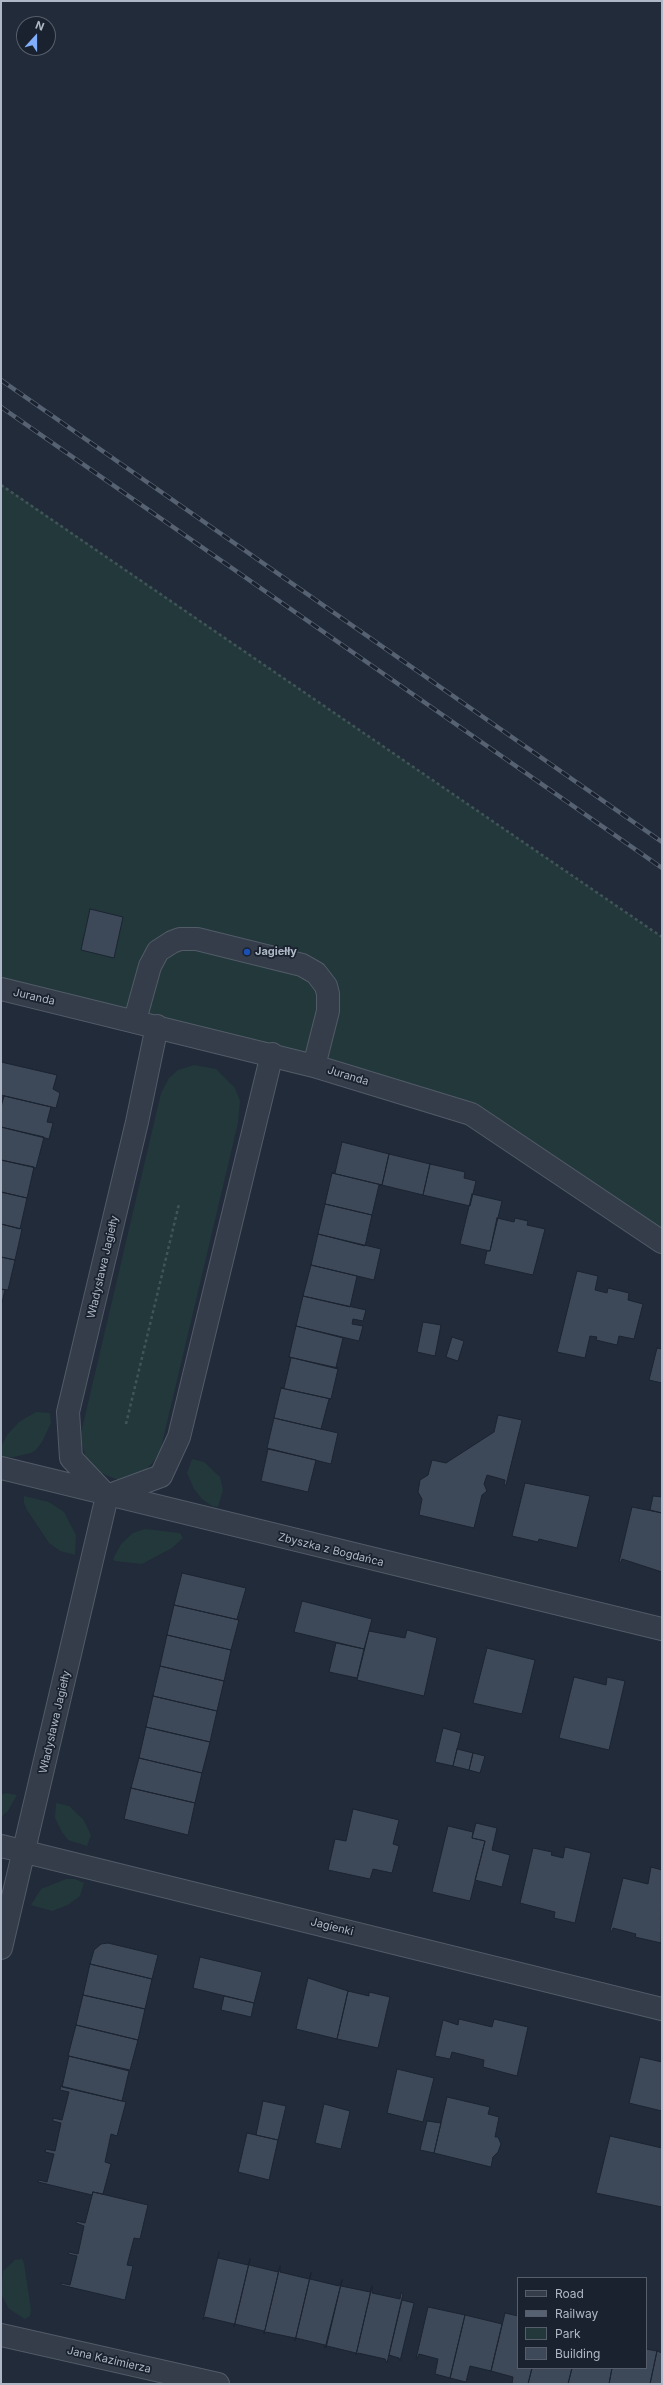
<!DOCTYPE html>
<meta charset="utf-8">
<style>
body{margin:0}
#map{position:relative;width:663px;height:2385px;overflow:hidden;background:#212b3a;font-family:Inter,sans-serif}
canvas{display:block}
.frame{position:absolute;inset:0;border:2px solid #afb8c6;pointer-events:none}
.legend{position:absolute;left:517px;top:2277px;width:130px;height:92px;box-sizing:border-box;background:#1a222f;border:1px solid #565e6b;margin:0;padding:5px 7px;list-style:none;font-size:12px;color:#afb8c6}
.legend li{display:flex;align-items:center;gap:8px;height:20px}
.legend b{width:20px;border:1px solid #565e6b}
.north{position:absolute;left:16px;top:16px;width:40px;height:40px;box-sizing:border-box;background:#1a222f;border:1px solid #565e6b;border-radius:50%;rotate:21deg;font-size:11px;font-weight:700;line-height:16px;text-align:center;color:#afb8c6}
.north::after{content:'';display:block;margin:auto;width:14px;height:18px;background:#81aefa;clip-path:polygon(50% 0,100% 100%,50% 72%,0 100%)}
</style>
<div id="map">
<canvas width="663" height="2385"></canvas>
<div class="frame"></div>
<ul class="legend">
<li><b style="height:5px;background:#353d4a"></b>Road</li>
<li><b style="height:5px;background:#566171"></b>Railway</li>
<li><b style="height:11px;background:#23383b"></b>Park</li>
<li><b style="height:11px;background:#3d4959"></b>Building</li>
</ul>
<div class="north">N</div>
</div>
<script>
const ctx = document.querySelector('canvas').getContext('2d');
ctx.lineJoin = 'round';
function paint(path, color) { ctx.fillStyle = color; ctx.fill(path, 'evenodd'); }
const shape = rows => new Path2D(rows.map(r => 'M' + r).join(''));
function strokePath(path, color, width, dash) { ctx.strokeStyle = color; ctx.lineWidth = width; ctx.lineCap = dash ? 'butt' : 'round'; ctx.setLineDash(dash || []); ctx.stroke(path); }
function drawText(font, color, halo, rows, align = 'center') {
  ctx.font = font + ' Inter,sans-serif'; ctx.lineWidth = 3.5; ctx.setLineDash([]); ctx.textBaseline = 'middle'; ctx.strokeStyle = halo; ctx.fillStyle = color; for (const [text, x, y, turn = 0] of rows) {
    ctx.save(); ctx.translate(x, y); ctx.rotate((+turn || 0) * Math.PI / 180); ctx.textAlign = isNaN(turn) ? turn : align; if (halo) ctx.strokeText(text, 0, 0); ctx.fillText(text, 0, 0); ctx.restore();
  }
}
const green = shape([
 [1,484,662,937,662,1242,471,1114,1,989],
 [194,1065,216,1069,235,1088,240,1101,238,1123,160,1452,154,1461,142,1474,126,1480,118,1480,94,1470,87,1462,80,1437,161,1093,169,1078,178,1070],
 [36,1412,50,1413,51,1423,42,1442,36,1450,31,1453,14,1457,2,1457,1,1447,7,1435,19,1422],
 [192,1459,204,1462,220,1477,223,1490,218,1507,212,1506,202,1499,194,1489,187,1473],
 [24,1496,49,1502,64,1512,76,1535,75,1555,60,1551,49,1543,27,1510,24,1503],
 [145,1529,180,1533,183,1538,172,1548,142,1564,115,1561,113,1559,121,1544,133,1533],
 [6,1793,17,1795,8,1811,1,1817,1,1795],
 [56,1803,69,1806,83,1819,91,1835,87,1846,68,1840,62,1832,55,1818],
 [66,1879,75,1879,84,1883,80,1896,68,1905,52,1911,31,1905,41,1889],
 [22,2259,24,2263,31,2310,30,2316,25,2319,9,2309,1,2294,3,2271,15,2260]
]);
const building = shape([
 [90,909,123,917,114,958,81,950,90,909],
 [1,1062,57,1075,53,1089,60,1093,56,1108,1,1095,1,1062],
 [4,1096,51,1107,47,1122,53,1123,49,1139,1,1127,1,1107,4,1096],
 [1,1127,44,1137,36,1168,1,1160,1,1127],
 [342,1142,389,1154,382,1185,332,1173,335,1173,342,1142],
 [389,1154,430,1164,423,1195,382,1185,389,1154],
 [1,1160,34,1167,27,1198,1,1192,1,1160],
 [430,1164,465,1172,464,1178,476,1181,470,1206,423,1195,430,1164],
 [332,1173,382,1185,379,1185,372,1215,325,1204,332,1173],
 [1,1192,27,1198,20,1229,1,1224,1,1192],
 [472,1194,502,1201,490,1251,460,1244,472,1194],
 [325,1204,372,1215,365,1246,318,1234,325,1204],
 [497,1218,514,1222,515,1218,528,1221,527,1225,545,1229,533,1275,484,1264,487,1251,490,1251,497,1218],
 [1,1224,22,1229,15,1260,1,1257,1,1224],
 [318,1234,381,1249,374,1280,311,1265,318,1234],
 [1,1257,15,1260,8,1290,1,1289,1,1257],
 [311,1265,357,1276,350,1307,303,1296,311,1265],
 [577,1271,598,1276,595,1290,607,1293,608,1288,629,1293,628,1300,643,1304,634,1339,619,1336,617,1345,596,1340,597,1337,590,1336,585,1358,557,1352,577,1271],
 [1,1289,5,1290,1,1307,1,1289],
 [303,1296,366,1310,363,1321,353,1319,352,1324,363,1326,359,1341,296,1326,303,1296],
 [423,1322,441,1325,435,1356,417,1352,423,1322],
 [296,1326,343,1338,336,1367,338,1368,289,1357,296,1326],
 [452,1337,464,1341,458,1361,446,1357,452,1337],
 [657,1348,662,1349,662,1383,649,1380,657,1348],
 [289,1357,338,1369,331,1399,281,1388,284,1388,291,1358,289,1357],
 [281,1388,331,1399,329,1399,321,1429,274,1418,281,1388],
 [498,1415,522,1420,506,1485,504,1485,505,1480,487,1475,484,1484,487,1491,482,1495,474,1528,419,1515,422,1499,418,1492,420,1480,428,1475,432,1460,446,1463,494,1432,498,1415],
 [274,1418,338,1433,331,1464,267,1448,274,1418],
 [268,1449,316,1460,308,1492,261,1481,268,1449],
 [525,1483,590,1496,577,1548,539,1539,538,1542,512,1536,525,1483],
 [653,1496,662,1497,662,1513,650,1510,653,1496],
 [632,1507,662,1513,662,1572,622,1559,621,1562,619,1562,632,1507],
 [182,1573,246,1588,237,1619,239,1620,174,1605,182,1573],
 [302,1601,372,1619,364,1649,294,1632,302,1601],
 [174,1605,239,1620,231,1650,167,1635,174,1605],
 [407,1630,437,1638,424,1696,357,1680,369,1631,405,1638,407,1630],
 [167,1635,231,1650,224,1681,160,1666,167,1635],
 [336,1643,364,1649,357,1678,329,1672,336,1643],
 [487,1648,535,1660,522,1714,473,1703,487,1648],
 [160,1666,224,1681,217,1711,153,1696,160,1666],
 [574,1677,606,1685,607,1677,625,1681,609,1750,559,1738,574,1677],
 [153,1696,217,1711,210,1742,146,1727,153,1696],
 [146,1727,210,1742,202,1773,139,1758,146,1727],
 [443,1728,461,1733,453,1766,435,1762,443,1728],
 [457,1749,473,1753,469,1770,453,1766,457,1749],
 [473,1753,485,1756,480,1773,469,1770,473,1753],
 [139,1758,202,1773,195,1803,131,1788,139,1758],
 [131,1788,195,1803,188,1835,124,1819,131,1788],
 [353,1809,399,1820,393,1844,399,1846,392,1873,373,1869,370,1879,328,1870,335,1839,346,1841,353,1809],
 [476,1823,497,1828,492,1850,510,1855,502,1887,475,1880,485,1841,472,1838,476,1823],
 [448,1826,473,1832,472,1838,485,1841,470,1901,432,1892,448,1826],
 [565,1847,591,1853,575,1923,554,1918,555,1912,520,1903,533,1848,552,1852,551,1855,563,1858,565,1847],
 [651,1867,662,1870,661,1943,635,1937,636,1934,613,1928,612,1931,610,1931,623,1878,648,1884,651,1867],
 [108,1943,158,1955,152,1979,90,1964,94,1950,101,1944,108,1943],
 [200,1957,262,1972,254,2003,193,1988,200,1957],
 [90,1964,152,1979,145,2009,83,1995,90,1964],
 [308,1978,348,1991,337,2039,296,2029,308,1978],
 [348,1991,369,1996,369,1992,390,1997,378,2048,337,2039,348,1991],
 [83,1995,145,2009,138,2040,76,2025,83,1995],
 [224,1996,254,2003,251,2017,221,2010,224,1996],
 [459,2019,492,2027,494,2019,528,2027,517,2076,483,2067,484,2060,452,2052,450,2059,435,2056,443,2020,458,2025,459,2019],
 [76,2025,138,2040,130,2070,68,2056,76,2025],
 [69,2056,129,2071,122,2101,62,2087,69,2056],
 [640,2057,662,2062,662,2111,629,2103,640,2057],
 [397,2069,434,2078,423,2122,387,2113,397,2069],
 [61,2086,126,2102,117,2136,111,2134,105,2162,111,2164,103,2194,93,2192,92,2195,38,2182,39,2180,47,2182,54,2154,45,2152,46,2149,55,2151,61,2123,53,2121,53,2118,62,2120,69,2092,60,2090,61,2086],
 [447,2097,490,2107,488,2114,499,2117,495,2137,498,2137,501,2144,498,2152,493,2157,491,2167,434,2153,447,2097],
 [263,2101,286,2106,278,2140,256,2135,263,2101],
 [324,2104,350,2111,341,2149,315,2143,324,2104],
 [427,2121,441,2123,434,2153,420,2150,427,2121],
 [247,2133,278,2140,269,2180,238,2172,247,2133],
 [610,2136,662,2148,662,2207,596,2193,610,2136],
 [93,2192,148,2205,140,2239,134,2238,127,2265,133,2266,125,2300,61,2285,61,2283,70,2285,77,2256,68,2254,69,2252,78,2254,84,2226,76,2223,76,2221,85,2223,93,2192],
 [219,2252,218,2258,248,2265,250,2259,234,2327,234,2324,205,2317,203,2320,219,2252],
 [250,2259,249,2265,278,2272,280,2266,264,2334,264,2331,235,2324,234,2327,250,2259],
 [280,2266,280,2272,309,2279,311,2273,295,2341,295,2338,266,2332,264,2334,280,2266],
 [311,2273,310,2279,339,2286,342,2280,325,2348,325,2345,296,2338,295,2341,311,2273],
 [342,2280,341,2286,370,2292,372,2286,356,2355,356,2353,327,2346,326,2348,342,2280],
 [372,2286,372,2293,400,2299,401,2293,403,2294,387,2363,385,2359,358,2353,356,2355,372,2286],
 [402,2300,414,2303,400,2361,399,2358,389,2355,402,2300],
 [428,2307,465,2315,450,2378,435,2374,438,2359,419,2354,417,2359,416,2359,428,2307],
 [505,2313,518,2316,518,2368,532,2368,528,2384,512,2384,513,2377,491,2371,505,2313],
 [465,2315,502,2324,491,2371,470,2366,466,2382,450,2378,465,2315],
 [646,2349,657,2351,650,2384,609,2384,612,2368,646,2368,646,2349],
 [657,2351,662,2353,662,2384,650,2384,657,2351],
 [532,2368,572,2368,568,2384,528,2384,532,2368],
 [572,2368,612,2368,609,2384,568,2384,572,2368]
]);
const path = shape([
 [1,485,662,937],
 [126,1424,179,1204]
]);
const minor = shape([
 [1,989,314,1066,471,1114,662,1242],
 [135,1020,150,966,158,951,172,942,180,939,197,939,302,965,316,973,326,986,328,994,328,1011,314,1066],
 [1,1468,662,1629],
 [107,1496,71,1458,68,1412,137,1122,157,1026],
 [107,1496,161,1476,179,1437,272,1054],
 [1,1846,662,2009],
 [1,1948,107,1496],
 [1,2335,218,2384]
]);
const rail = shape([
 [1,380,662,842],
 [1,407,662,868]
]);
const markers = [
 [247,952,4,"#1a4fb4"]
];
const poiNames = [
 ["Jagiełły",255,952]
];
const streetNames = [
 ["Juranda",34,997,13],
 ["Juranda",348,1076,17],
 ["Władysława Jagiełły",103,1267,-77],
 ["Zbyszka z Bogdańca",331,1550,14],
 ["Władysława Jagiełły",55,1722,-77],
 ["Jagienki",332,1927,14],
 ["Jana Kazimierza",109,2360,13]
];
paint(green, '#23383b');
paint(building, '#3d4959');
strokePath(building, '#1c2431', 1);
strokePath(minor, '#525b68', 24);
strokePath(path, '#415558', 2.5, [3, 3]);
strokePath(minor, '#353d4a', 22);
strokePath(rail, '#566171', 4.5);
strokePath(rail, '#1a222f', 3, [9]);
for (const [x, y, r, color] of markers) { const dot = new Path2D(); dot.arc(x, y, r, 0, 2 * Math.PI); ctx.fillStyle = color; ctx.fill(dot); strokePath(dot, '#1a222f', 1.5); }
drawText('bold 11px', '#afb8c6', '#1a222f', poiNames, 'left');
drawText('11px', '#afb8c6', '#1a222f', streetNames);
</script>
